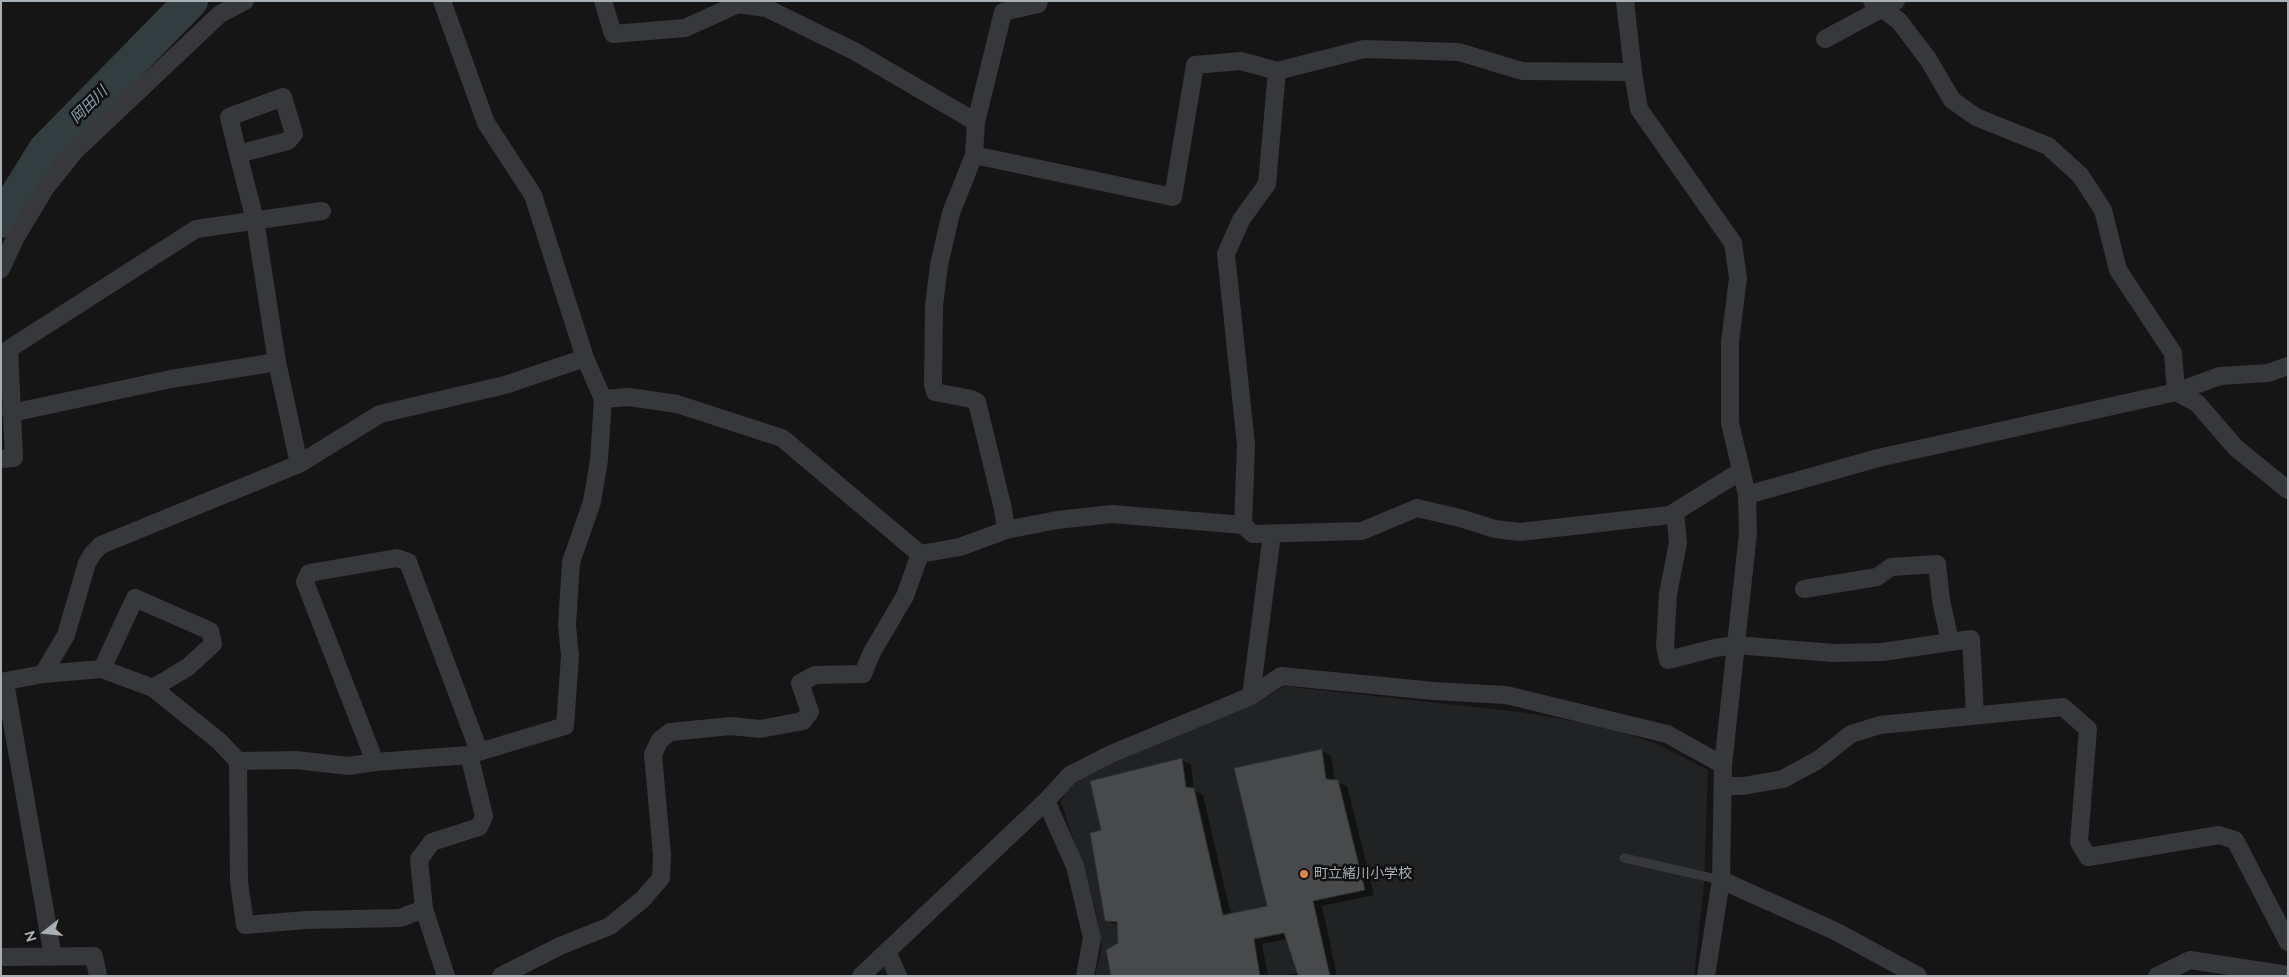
<!DOCTYPE html>
<meta charset="utf-8">
<style>
body{margin:0}
#map{position:relative;width:2289px;height:977px;overflow:hidden;background:#151516;font-family:Raleway,sans-serif}
canvas{display:block}
.frame{position:absolute;inset:0;border:2px solid #a8afb5;pointer-events:none}
.north{position:absolute;left:20px;top:907px;width:50px;height:50px;-webkit-text-stroke:4px #101011;paint-order:stroke;rotate:254deg;font-size:14px;font-weight:700;line-height:20px;text-align:center;color:#a8afb5}
.north::after{content:'';display:block;margin:auto;width:18px;height:22px;background:#a8afb5;clip-path:polygon(50% 0,100% 100%,50% 72%,0 100%)}
</style>
<div id="map">
<canvas width="2289" height="977"></canvas>
<div class="frame"></div>
<div class="north">N</div>
</div>
<script>
const ctx = document.querySelector('canvas').getContext('2d');
ctx.lineJoin = 'round';
function paint(path, color) { ctx.fillStyle = color; ctx.fill(path, 'evenodd'); }
const shape = rows => new Path2D(rows.map(r => 'M' + r).join(''));
function strokePath(path, color, width, dash) { ctx.strokeStyle = color; ctx.lineWidth = width; ctx.lineCap = dash ? 'butt' : 'round'; ctx.setLineDash(dash || []); ctx.stroke(path); }
function drawText(font, color, halo, rows, align = 'center') {
  ctx.font = font + ' Raleway,"Noto Sans JP",sans-serif'; ctx.lineWidth = 5; ctx.setLineDash([]); ctx.textBaseline = 'middle'; ctx.strokeStyle = halo; ctx.fillStyle = color; for (const [text, x, y, turn = 0] of rows) {
    ctx.save(); ctx.translate(x, y); ctx.rotate((+turn || 0) * Math.PI / 180); ctx.textAlign = isNaN(turn) ? turn : align; if (halo) ctx.strokeText(text, 0, 0); ctx.fillText(text, 0, 0); ctx.restore();
  }
}
const built = shape([
 [1284,686,1520,712,1604,726,1657,744,1708,770,1704,886,1694,976,1095,976,1102,947,1095,908,1061,801,1069,785,1185,728,1259,702]
]);
const shadow = shape([
 [1322,750,1331,756,1335,781,1347,786,1374,895,1322,906,1337,976,1280,976,1298,973,1287,939,1262,944,1268,976,1108,976,1112,974,1119,944,1119,926,1106,920,1103,831,1182,760,1191,765,1194,790,1203,795,1231,915,1268,907]
]);
const river = shape([
 [1,221,45,150,191,1]
]);
const building = shape([
 [1322,749,1326,779,1338,780,1365,890,1313,901,1330,976,1298,976,1284,933,1254,939,1260,976,1111,976,1106,950,1118,943,1117,922,1105,921,1090,833,1101,830,1090,781,1182,758,1186,787,1194,788,1223,915,1267,906,1234,768,1322,749]
]);
const lane = shape([
 [1624,858,1721,880]
]);
const street = shape([
 [603,1,613,34,685,28,738,4,766,8,854,51,976,122],
 [1625,1,1633,72,1639,109,1733,243,1738,278,1730,342,1730,423,1747,495,1748,533,1723,765,1721,880,1706,976],
 [1872,1,1899,21,1928,59,1952,100,1976,117,2048,146,2080,175,2103,210,2118,270,2173,353,2176,392],
 [1825,39,1896,1],
 [238,154,288,141,294,134,283,97,229,117,238,154,255,220,277,362,299,464],
 [974,155,1173,197,1195,65,1241,61,1277,71],
 [1,269,15,239,46,187,75,151,220,14,245,1],
 [2176,392,2197,403,2236,448,2288,490],
 [603,399,629,397,677,404,782,438,920,554],
 [11,413,171,379,277,362],
 [1,459,14,458,9,349,196,229,322,211],
 [1747,495,1878,458,2176,392,2220,376,2268,373,2288,366],
 [1675,512,1678,543,1668,594,1665,646,1668,660,1715,648,1736,645,1833,653,1882,652,1971,639,1975,715],
 [1243,525,1246,445,1226,254,1241,220,1267,184,1277,71,1364,49,1459,52,1522,71,1633,72],
 [1006,530,1003,509,977,402,971,399,935,392,933,385,934,306,939,265,951,213,974,155,976,122,1003,12,1038,4,1039,1],
 [920,554,960,547,1006,530,1057,520,1112,514,1243,525,1253,534,1362,531,1417,508,1460,518,1495,529,1520,532,1670,515,1741,471],
 [1804,589,1877,577,1891,567,1937,564,1941,600,1950,642],
 [102,669,135,598,210,631,213,644,188,667,153,688],
 [43,674,66,635,87,563,93,553,101,545,299,464,380,414,505,385,585,358],
 [1,682,43,674,102,669,153,688,219,741,238,761,296,760,349,766,375,762,469,755,565,726,570,656,567,625,571,562,592,502,599,460,603,399,585,358,533,195,486,123,442,1],
 [5,682,53,957],
 [1251,696,1272,534],
 [238,761,239,882,245,925,306,920,400,918,424,909],
 [375,762,305,582,309,573,397,558,408,562,479,751],
 [1723,786,1743,786,1783,779,1818,760,1851,734,1880,725,2063,707,2088,729,2079,842,2088,857,2219,835,2235,840,2288,942],
 [1046,801,1075,866,1092,938,1085,976],
 [1721,880,1835,931,1918,976],
 [887,951,898,976],
 [1,957,94,956,98,976],
 [446,976,424,909,419,859,432,842,479,827,484,816,469,755],
 [501,976,560,946,610,926,643,899,661,878,662,855,653,754,660,740,670,732,731,726,760,729,803,721,810,712,800,683,815,675,863,674,872,652,905,596,920,554],
 [861,976,1046,801,1070,775,1111,754,1251,696,1281,676,1434,691,1506,695,1667,734,1723,765],
 [2157,976,2190,960,2288,975]
]);
const markers = [
 [1304,874,5,"#dc8548"]
];
const poiNames = [
 ["町立緒川小学校",1314,874]
];
const waterNames = [
 ["岡田川",89,105,-45]
];
paint(built, '#212223');
paint(shadow, '#0007');
strokePath(river, '#323d40', 34);
paint(building, '#47494b');
strokePath(building, '#2f3032', 1);
strokePath(lane, '#36383b', 9);
strokePath(street, '#36383b', 18);
for (const [x, y, r, color] of markers) { const dot = new Path2D(); dot.arc(x, y, r, 0, 2 * Math.PI); ctx.fillStyle = color; ctx.fill(dot); strokePath(dot, '#101011', 2); }
drawText('14px', '#a8afb5', '#101011', poiNames, 'left');
drawText('italic 15px', '#83a3ac', '#101011', waterNames);
</script>
